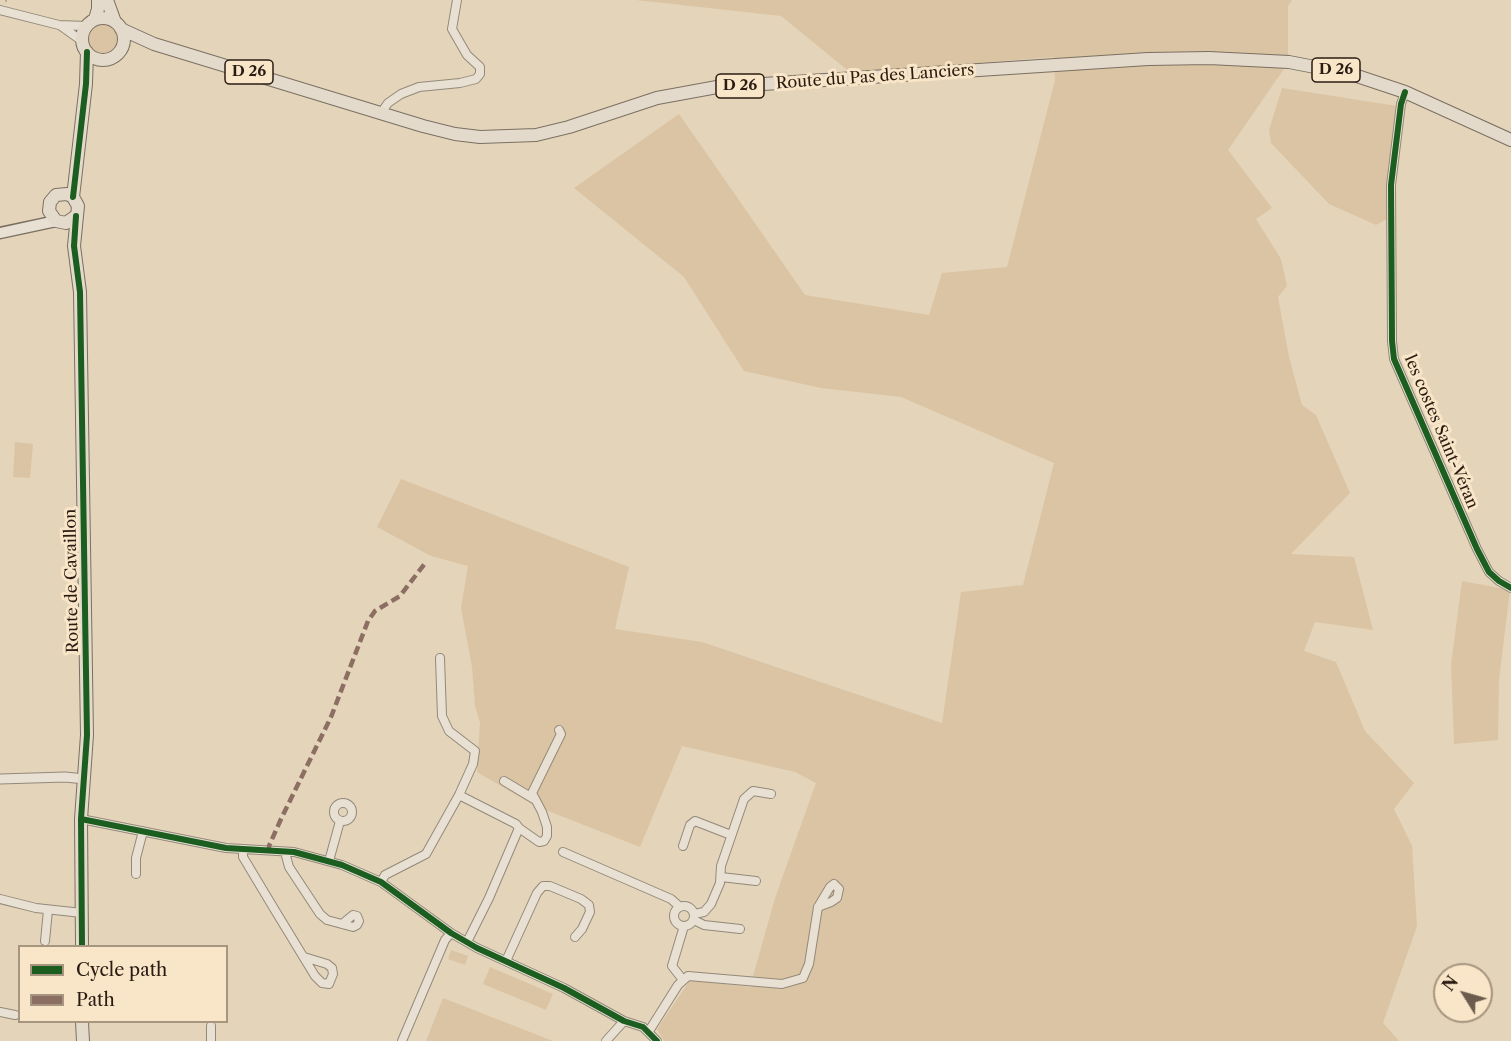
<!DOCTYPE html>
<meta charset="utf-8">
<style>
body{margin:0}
#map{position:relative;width:1511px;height:1041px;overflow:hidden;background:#e4d4ba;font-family:"Libre Caslon Text",serif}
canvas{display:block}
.legend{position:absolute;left:18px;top:945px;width:210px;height:78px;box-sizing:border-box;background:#f9e5c7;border:2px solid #a6957f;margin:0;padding:8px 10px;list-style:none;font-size:18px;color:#2a1c13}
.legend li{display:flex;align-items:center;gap:12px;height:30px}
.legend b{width:30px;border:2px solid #a6957f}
.north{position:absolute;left:1433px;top:963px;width:60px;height:60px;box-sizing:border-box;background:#f9e5c7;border:2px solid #a6957f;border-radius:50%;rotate:307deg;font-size:16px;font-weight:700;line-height:24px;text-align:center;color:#2a1c13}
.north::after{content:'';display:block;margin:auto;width:21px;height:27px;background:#6b5c4d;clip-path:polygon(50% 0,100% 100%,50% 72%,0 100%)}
</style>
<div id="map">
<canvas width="1511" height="1041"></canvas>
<ul class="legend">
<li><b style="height:8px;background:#1b5e20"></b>Cycle path</li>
<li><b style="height:8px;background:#8d6e63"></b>Path</li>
</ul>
<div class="north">N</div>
</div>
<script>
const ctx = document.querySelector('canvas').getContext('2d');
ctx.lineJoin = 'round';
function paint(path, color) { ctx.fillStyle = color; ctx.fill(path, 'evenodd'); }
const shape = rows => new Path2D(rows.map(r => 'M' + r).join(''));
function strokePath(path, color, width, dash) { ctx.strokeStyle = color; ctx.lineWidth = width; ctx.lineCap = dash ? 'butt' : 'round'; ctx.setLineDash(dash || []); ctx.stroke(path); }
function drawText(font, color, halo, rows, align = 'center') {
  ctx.font = font + ' "Libre Caslon Text",serif'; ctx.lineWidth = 6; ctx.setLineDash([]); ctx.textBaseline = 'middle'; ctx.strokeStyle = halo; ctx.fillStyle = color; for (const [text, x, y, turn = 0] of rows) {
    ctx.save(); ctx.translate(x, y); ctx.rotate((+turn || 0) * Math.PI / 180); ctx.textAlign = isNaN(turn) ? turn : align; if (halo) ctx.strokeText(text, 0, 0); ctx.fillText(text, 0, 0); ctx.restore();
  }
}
const green = shape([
 [636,0,1292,0,1288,6,1288,63,1228,150,1272,208,1256,219,1281,259,1287,286,1278,297,1289,357,1302,405,1316,415,1350,493,1291,554,1354,557,1373,630,1315,622,1304,651,1336,662,1365,731,1414,783,1394,809,1412,846,1417,926,1383,1023,1399,1041,664,1041,657,1029,690,980,750,987,775,898,816,783,795,772,682,746,640,847,533,805,477,772,480,723,475,706,472,667,461,608,468,566,431,556,377,527,401,479,629,567,615,629,702,642,942,723,961,592,1023,585,1054,463,901,397,821,388,744,371,684,277,574,188,679,114,805,295,929,315,942,273,1007,267,1055,80,1054,57,851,73,781,16],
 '88 38a15 15 0 1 1 30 0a15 15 0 1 1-30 0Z',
 [1282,88,1397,106,1388,176,1389,218,1376,225,1329,204,1271,143,1269,130],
 [15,442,33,444,30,478,13,477],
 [1462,581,1510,590,1499,680,1498,740,1454,744,1451,665],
 [451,950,468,956,465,965,448,959],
 [490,967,553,994,546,1010,483,984],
 [443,998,553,1041,426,1041]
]);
const stream = shape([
 [6,0,6,1]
]);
const minor = shape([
 [0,10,59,25,86,26],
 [61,26,82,41],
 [1405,92,1401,104,1391,185,1392,341,1394,359,1477,549,1489,572,1499,581,1511,588],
 [381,113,388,103,401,94,419,87,460,83,476,79,480,74,480,67,467,55,452,29,457,0],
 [504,781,534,799],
 [459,795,516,824,519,828,489,898,467,942],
 '334 812a9 9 0 1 1 18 0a9 9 0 1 1-18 0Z',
 [81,819,226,848,294,852,342,865,381,882,451,933,477,948,564,988,624,1021,643,1027,657,1041],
 [519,828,539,842,544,841,547,836,547,827,542,812,532,793,561,734,559,730],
 [683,846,690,825,695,821,731,835],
 [243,850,243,857,273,907,315,976,322,983,329,984,333,974,332,968,327,964,304,957],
 [285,852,289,867,320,914,327,920,342,924,353,927,357,925,359,921,357,916,353,915,342,924],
 [563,852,671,899,680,907],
 [329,861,340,821],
 [136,874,136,858,143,831],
 [721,877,756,881],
 [381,882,385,875,426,854,459,795,473,764,475,751,449,731,442,716,440,658],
 [0,899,36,908,82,913],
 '674 916a10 10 0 1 1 20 0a10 10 0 1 1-20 0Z',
 [694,914,704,912,711,904,720,883,721,866,744,799,753,791,771,794],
 [694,920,704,925,740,929],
 [45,941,48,910],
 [506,961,537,893,543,886,550,886,581,899,589,905,590,912,582,929,575,937],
 [683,980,672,966,684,926],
 [0,1012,15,1015],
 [211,1026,211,1041],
 [649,1031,678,985,688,976,782,984,803,978,809,964,818,907,830,887,834,884,839,889,837,898,831,902,818,907],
 [402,1041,445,940,451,933],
 [606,1041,624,1021]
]);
const tertiary = shape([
 [0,779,65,777,85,779]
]);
const secondary = shape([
 [0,233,56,221]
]);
const primary = shape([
 [107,0,115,22],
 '82 39a21 21 0 1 1 42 0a21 21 0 1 1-42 0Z',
 [95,19,98,9,98,0],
 [121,29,154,44,423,126,455,134,480,137,536,135,569,127,657,98,717,87,1148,59,1209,58,1289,62,1351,74,1405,92,1511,140],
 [73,197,86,84,87,52],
 [76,216,66,223,56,221,49,211,50,202,56,195,67,194,73,197,78,206,74,246,80,292,87,735,81,819,82,946],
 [82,1022,83,1041]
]);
const quiet = shape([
 [269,852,269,846,281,819,331,717,368,621,375,611,400,596,426,562]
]);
const cycleway = shape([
 [1405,92,1401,104,1391,185,1392,341,1394,359,1477,549,1489,572,1499,581,1511,588],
 [73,197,86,84,87,52],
 [76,216,74,246,80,292,87,735,81,819,82,946],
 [81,819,226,848,294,852,342,865,381,882,451,933,477,948,564,988,624,1021,643,1027,657,1041]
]);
const shields = [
 [1336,70,48],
 [249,72,48],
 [740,86,48]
];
const shieldNames = [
 ["D 26",1336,70],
 ["D 26",249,72],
 ["D 26",740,86]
];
const streetNames = [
 ["Route du Pas des Lanciers",875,77,-4],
 ["les costes Saint-Véran",1441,432,67],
 ["Route de Cavaillon",72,581,-91]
];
paint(green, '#dbc4a3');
strokePath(stream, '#c0a98a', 2);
strokePath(minor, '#938979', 10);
strokePath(tertiary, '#938979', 11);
strokePath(secondary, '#7a7062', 13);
strokePath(primary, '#7a7062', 14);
strokePath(minor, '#e8e0d3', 8);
strokePath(tertiary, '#e8e0d3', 9);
strokePath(secondary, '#e8e0d3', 10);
strokePath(primary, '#e4dacc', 12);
strokePath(quiet, '#8d6e63', 4.5, [9, 4.5]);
strokePath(cycleway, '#1b5e20', 6);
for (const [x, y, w] of shields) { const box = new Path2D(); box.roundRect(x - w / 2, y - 12, w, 24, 4.5); ctx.fillStyle = '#f9e5c7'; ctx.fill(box); strokePath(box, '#2a1c13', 1.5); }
drawText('bold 15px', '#2a1c13', null, shieldNames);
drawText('16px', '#2a1c13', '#f9e5c7', streetNames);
</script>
